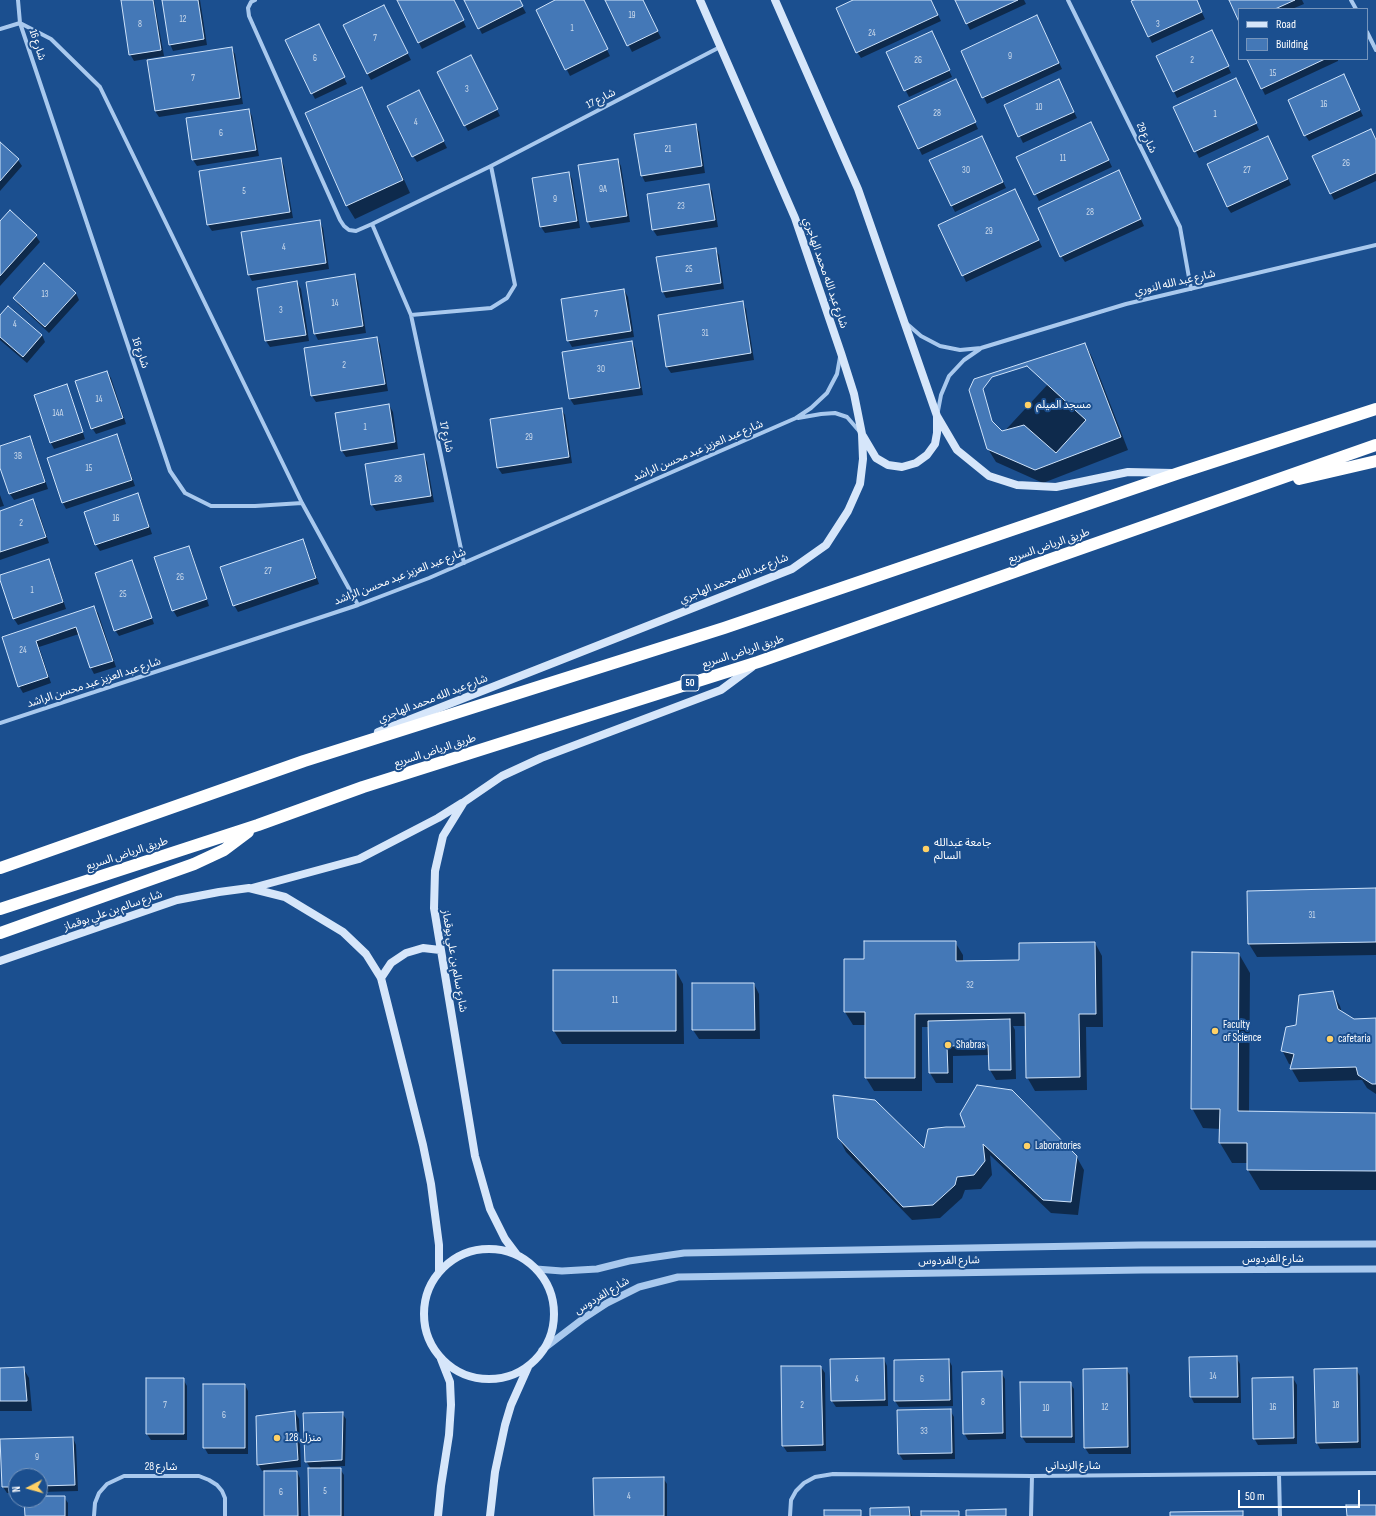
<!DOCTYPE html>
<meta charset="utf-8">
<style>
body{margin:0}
#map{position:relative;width:1376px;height:1516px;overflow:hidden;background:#1b4f8f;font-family:"Sofia Sans Condensed",sans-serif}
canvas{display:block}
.legend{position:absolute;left:1238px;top:8px;width:130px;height:52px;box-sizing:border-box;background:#1b4f8f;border:1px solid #7695bc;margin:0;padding:5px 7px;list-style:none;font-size:12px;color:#fff}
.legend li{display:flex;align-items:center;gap:8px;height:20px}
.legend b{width:20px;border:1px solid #7695bc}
.north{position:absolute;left:8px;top:1468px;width:40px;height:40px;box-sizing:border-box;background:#1b4f8f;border:1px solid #7695bc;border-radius:50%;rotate:264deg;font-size:11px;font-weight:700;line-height:16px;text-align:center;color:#fff}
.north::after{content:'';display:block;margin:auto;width:14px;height:18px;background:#ffd166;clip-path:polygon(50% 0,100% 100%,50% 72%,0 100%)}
.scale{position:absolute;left:1238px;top:1490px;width:122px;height:18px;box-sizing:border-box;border:2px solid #fff;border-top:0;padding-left:5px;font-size:12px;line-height:14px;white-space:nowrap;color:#fff;-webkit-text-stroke:3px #1b4f8f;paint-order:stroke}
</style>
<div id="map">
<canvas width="1376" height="1516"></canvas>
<ul class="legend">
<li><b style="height:5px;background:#d6e6fa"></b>Road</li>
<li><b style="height:11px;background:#4478b7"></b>Building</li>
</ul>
<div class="north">N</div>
<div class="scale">50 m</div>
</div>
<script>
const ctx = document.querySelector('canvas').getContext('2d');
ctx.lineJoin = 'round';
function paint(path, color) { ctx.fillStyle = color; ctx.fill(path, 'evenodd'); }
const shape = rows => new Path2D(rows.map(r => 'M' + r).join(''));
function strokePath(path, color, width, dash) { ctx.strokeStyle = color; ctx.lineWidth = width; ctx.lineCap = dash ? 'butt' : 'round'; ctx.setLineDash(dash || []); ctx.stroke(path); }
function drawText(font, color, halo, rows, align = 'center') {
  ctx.font = font + ' "Sofia Sans Condensed","Noto Sans Arabic",sans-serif'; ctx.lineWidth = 4; ctx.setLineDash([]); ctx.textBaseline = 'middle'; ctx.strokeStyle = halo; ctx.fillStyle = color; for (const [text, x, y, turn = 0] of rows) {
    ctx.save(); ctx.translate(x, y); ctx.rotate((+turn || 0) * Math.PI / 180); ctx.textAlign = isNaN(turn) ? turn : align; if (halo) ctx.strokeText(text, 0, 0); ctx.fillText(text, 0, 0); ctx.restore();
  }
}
const shadow = shape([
 [122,0,154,0,164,56,134,61,130,54],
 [163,0,200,0,207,45,173,51,170,44],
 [398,0,454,0,466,27,422,49],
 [465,0,519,0,526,13,482,34],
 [557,0,583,0,610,56,570,76,537,10],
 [606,0,642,0,661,38,632,52],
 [855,0,931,0,941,21,861,58,857,52],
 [956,0,1024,0,1026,4,970,30],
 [1136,0,1196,0,1205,19,1152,43,1132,2],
 [1230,0,1302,0,1304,4,1292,9,1239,9,1239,19],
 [387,13,411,60,371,80,367,73],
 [1037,16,1062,69,987,104,962,51],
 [322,31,347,84,315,99,312,93],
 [1215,38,1231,73,1177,98,1157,56],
 [935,39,952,77,909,97,887,53],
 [231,48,235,54,243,104,159,117,155,111,148,61],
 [1248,59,1338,59,1338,61,1265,95],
 [474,63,500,116,468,131,465,125],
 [1059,81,1077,118,1023,143,1005,106],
 [1347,82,1363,116,1309,141,1305,135],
 [1239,86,1259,130,1199,158,1175,108],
 [959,87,978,129,922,155,899,107],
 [361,89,369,102,410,193,355,219,347,206,306,114],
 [422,98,447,148,417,162,413,156],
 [249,110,252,116,259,156,197,166,193,160],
 [1091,123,1112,167,1039,201,1018,158],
 [695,125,699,132,705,173,645,182,642,176],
 [1376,141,1376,181,1334,200,1313,156],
 [0,143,18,160,22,166,0,191],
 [985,143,1006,188,955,212,952,206],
 [1271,143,1291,185,1231,213,1227,207],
 [281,159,284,166,293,218,212,231,208,225],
 [618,160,621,166,630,222,591,228,588,222,579,166],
 [569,173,572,179,580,228,545,233,541,227],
 [1122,178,1144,226,1065,262,1061,256],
 [708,185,712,191,718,227,657,236,653,230],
 [1018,196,1042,247,966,282,963,275],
 [319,221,323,228,329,269,252,281,249,275],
 [0,223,36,236,40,242,0,286],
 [715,249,719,255,724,289,666,298,663,292,657,258],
 [355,275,358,281,366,333,318,340,315,334],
 [297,282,301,289,309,341,270,347,266,341],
 [624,290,628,297,634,337,572,347,568,340],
 [76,293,79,300,49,333,18,304,14,298],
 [742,302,746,309,754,360,671,373,667,367],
 [0,316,42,335,45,342,27,363,0,340],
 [377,338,380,344,388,391,316,402,312,396],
 [632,342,635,348,643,395,574,405,570,399,563,353],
 [1085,344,1092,357,1128,450,1043,483,996,462,988,449],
 [107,372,111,378,126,424,96,434,92,428],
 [66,386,70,392,85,439,54,449,51,443,35,396],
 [389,405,393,412,398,449,346,457,342,451],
 [561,409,565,415,572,463,502,474,498,468,491,420],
 [116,435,120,442,135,486,66,509,63,503,48,458],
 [29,437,33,443,48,489,14,500,10,494,0,465,0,447],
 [424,456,427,462,434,502,376,511,372,505,366,465],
 [0,495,4,506,0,507],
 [138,495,141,501,152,534,100,551,96,545,85,512],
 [33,501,37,507,49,543,0,560,0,512],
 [303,540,306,547,319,584,238,612,234,605],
 [188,547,192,553,209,606,177,617,173,610],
 [48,560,52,566,66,609,18,625,14,619,0,576],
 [132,561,135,568,154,624,119,636,115,630],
 [94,607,98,613,116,667,94,674,91,668,79,634,39,647,51,683,23,693,19,686,3,637],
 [1376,889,1376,955,1257,957,1249,944],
 [955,942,963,955,963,962,1020,961,1095,943,1102,956,1103,1027,1086,1027,1087,1090,1035,1091,1027,1077,1027,1026,1013,1026,1015,1030,1016,1079,996,1080,990,1070,990,1055,953,1056,953,1083,936,1083,930,1073,929,1027,922,1027,922,1091,874,1091,866,1078,866,1025,853,1025,845,1012,865,960],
 [1239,954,1250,973,1249,1112,1376,1114,1376,1190,1260,1190,1248,1170,1248,1163,1232,1163,1220,1143,1221,1129,1203,1128,1192,1108],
 [676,971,683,984,684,1044,562,1044,554,1031],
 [754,984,759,994,760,1039,699,1039,693,1030],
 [1332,992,1340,1006,1342,1013,1354,1020,1376,1020,1376,1094,1367,1088,1362,1080,1299,1082,1291,1068,1292,1065,1289,1064,1282,1050,1297,1025],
 [966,1128,1076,1156,1084,1170,1078,1215,1051,1213,990,1155,992,1175,981,1189,965,1190,962,1198,940,1218,912,1220,846,1152,839,1138,924,1150],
 [1236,1357,1240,1364,1241,1403,1194,1403,1191,1397],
 [884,1359,887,1366,888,1406,836,1407,832,1401],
 [949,1360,952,1366,953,1406,899,1407,895,1401],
 [821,1367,825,1373,826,1451,787,1452,783,1446],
 [23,1368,29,1378,32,1411,0,1411,0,1369],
 [1126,1369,1130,1375,1131,1454,1089,1454,1085,1448],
 [1356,1369,1360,1376,1361,1448,1320,1449,1317,1443],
 [1001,1372,1005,1379,1006,1439,968,1440,964,1433],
 [1293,1378,1297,1385,1297,1444,1258,1445,1254,1438],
 [183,1379,187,1386,187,1440,151,1440,147,1434],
 [1021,1383,1070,1383,1074,1389,1075,1443,1026,1443,1022,1437],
 [245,1385,248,1391,248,1454,208,1454,204,1447],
 [950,1410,954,1417,955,1459,903,1460,899,1454],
 [295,1412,299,1419,301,1467,265,1470,265,1472,297,1472,300,1478,301,1516,265,1516,265,1470,262,1471,258,1464],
 [342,1413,346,1419,345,1466,321,1467,321,1469,340,1469,344,1475,344,1516,310,1516,311,1469,306,1461],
 [73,1438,76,1445,78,1491,40,1492,40,1476,16,1476,16,1493,7,1493,3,1487,1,1440],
 [663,1478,667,1484,667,1516,595,1516],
 [40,1497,64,1497,68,1503,68,1516,26,1516,25,1500,40,1500],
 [909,1508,912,1516,871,1516]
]);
const building = shape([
 [121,0,153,0,161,50,129,55,121,0],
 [162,0,198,0,204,39,169,45,162,0],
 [397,0,454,0,464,20,418,43,397,0],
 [464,0,520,0,523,6,478,29,464,0],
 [555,0,584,0,608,49,565,70,536,10,555,0],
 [605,0,643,0,658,31,627,46,605,0],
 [853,0,931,0,938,15,856,53,836,8,853,0],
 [955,0,1018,0,966,24,955,0],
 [1134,0,1197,0,1202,12,1148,37,1131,1,1134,0],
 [1229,0,1295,0,1275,9,1239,9,1239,22,1229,0],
 [384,5,408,53,367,74,343,25,384,5],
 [1037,15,1059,63,982,98,961,51,1037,15],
 [319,24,345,77,311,94,285,40,319,24],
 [1212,30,1229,66,1173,92,1156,56,1212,30],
 [932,31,950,70,904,91,886,52,932,31],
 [232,47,240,98,155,111,147,60,232,47],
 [471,55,498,109,464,126,437,72,471,55],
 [1247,59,1325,59,1261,89,1247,59],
 [1344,74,1360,110,1304,136,1288,100,1344,74],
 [1236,78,1257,123,1194,152,1173,107,1236,78],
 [956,79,976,122,918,149,898,106,956,79],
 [1059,79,1074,112,1018,137,1004,105,1059,79],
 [362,87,403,180,346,206,305,113,362,87],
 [419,90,444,141,412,157,387,106,419,90],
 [249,109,256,150,192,160,186,118,249,109],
 [1091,122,1109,160,1034,195,1016,157,1091,122],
 [696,124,702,166,641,176,634,134,696,124],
 [1371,129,1376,140,1376,173,1330,194,1312,156,1371,129],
 [982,136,1003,182,951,206,929,160,982,136],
 [1268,136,1288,179,1227,207,1207,164,1268,136],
 [0,142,19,159,0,181,0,142],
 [281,158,290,212,207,225,199,171,281,158],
 [618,159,627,216,587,222,578,165,618,159],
 [1119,170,1141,219,1060,257,1038,208,1119,170],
 [569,172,577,221,540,227,532,178,569,172],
 [709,184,715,220,652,230,647,194,709,184],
 [1015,189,1039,240,962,276,938,225,1015,189],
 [10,210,37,235,0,276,0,221,10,210],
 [320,220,326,263,248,275,241,232,320,220],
 [716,248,721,283,662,292,656,257,716,248],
 [44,263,76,293,45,327,13,298,44,263],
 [355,274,363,326,314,334,306,282,355,274],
 [297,281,306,335,265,341,257,288,297,281],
 [624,289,631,331,567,341,561,299,624,289],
 [743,301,751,353,666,367,658,315,743,301],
 [8,306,42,335,23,357,0,337,0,315,8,306],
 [377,337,385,384,311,396,304,348,377,337],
 [632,341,640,388,569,399,562,352,632,341],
 [1085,343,1121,437,1035,470,987,449,969,390,974,379,1085,343],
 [1027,366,1086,420,1056,453,1024,425,1002,431,992,421,983,389,992,377,1027,366],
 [107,371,123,418,91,429,75,381,107,371],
 [67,384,83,432,50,443,34,395,67,384],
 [389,404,395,442,341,451,335,413,389,404],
 [562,408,569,457,497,468,490,419,562,408],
 [117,434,132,480,62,503,47,458,117,434],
 [30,436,45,482,9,494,0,468,0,446,30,436],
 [424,454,431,496,371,505,365,464,424,454],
 [138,493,149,527,95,545,84,512,138,493],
 [33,499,46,537,0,552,0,511,33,499],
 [303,539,316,578,233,606,220,567,303,539],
 [189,546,207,599,172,611,154,557,189,546],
 [49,559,63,602,13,619,0,580,0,575,49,559],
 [132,560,152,618,114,631,95,573,132,560],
 [94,606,113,661,90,668,76,627,36,641,48,677,18,687,2,637,94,606],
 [1376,888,1376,942,1248,944,1247,891,1376,888],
 [864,941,956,941,956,961,1019,960,1019,943,1095,942,1096,1014,1079,1014,1080,1077,1026,1078,1025,1013,915,1014,915,1078,865,1078,865,1012,844,1012,844,959,864,959,864,941],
 [1192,952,1239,953,1238,1111,1376,1113,1376,1171,1247,1170,1247,1143,1219,1143,1220,1109,1191,1109,1192,952],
 [553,970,676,970,676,1031,553,1031,553,970],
 [692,983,754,983,755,1030,692,1030,692,983],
 [1333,991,1338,1009,1354,1019,1376,1018,1376,1084,1372,1084,1358,1075,1356,1067,1290,1069,1294,1054,1281,1051,1286,1027,1296,1025,1299,995,1333,991],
 [1010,1019,1011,1070,989,1070,988,1045,947,1046,948,1073,929,1073,928,1021,1010,1019],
 [977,1085,1012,1090,1077,1156,1071,1202,1043,1200,983,1144,985,1161,974,1175,957,1177,955,1185,933,1205,903,1207,838,1138,833,1095,875,1100,924,1148,928,1129,946,1127,965,1127,960,1114,977,1085],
 [1237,1356,1238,1397,1190,1397,1189,1357,1237,1356],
 [884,1358,885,1400,831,1401,830,1359,884,1358],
 [949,1359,950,1400,894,1401,894,1360,949,1359],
 [781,1366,821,1366,823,1445,782,1446,781,1366],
 [24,1367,27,1401,0,1401,0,1368,24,1367],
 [1127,1368,1128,1447,1084,1448,1083,1369,1127,1368],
 [1357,1368,1358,1442,1316,1443,1314,1369,1357,1368],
 [1002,1371,1003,1433,963,1434,962,1372,1002,1371],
 [1293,1377,1294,1438,1253,1439,1252,1378,1293,1377],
 [146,1378,184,1378,184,1434,146,1434,146,1378],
 [1020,1382,1071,1382,1072,1437,1021,1437,1020,1382],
 [203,1384,245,1384,245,1448,203,1448,203,1384],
 [951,1409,952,1453,898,1454,897,1410,951,1409],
 [295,1411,298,1460,257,1465,256,1416,295,1411],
 [343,1412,342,1460,305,1462,303,1413,343,1412],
 [73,1437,75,1485,40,1486,40,1476,16,1476,16,1487,2,1487,0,1439,73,1437],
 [308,1468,341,1468,341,1516,309,1516,308,1468],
 [264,1471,297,1471,298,1516,264,1516,264,1471],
 [664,1477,664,1516,594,1516,593,1478,664,1477],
 [40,1496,65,1496,65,1516,25,1516,24,1500,40,1500,40,1496],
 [1346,1505,1376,1505,1376,1516,1347,1516,1346,1505],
 [909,1507,910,1516,870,1516,870,1508,909,1507],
 [1006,1509,1006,1516,966,1516,966,1510,1006,1509],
 [824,1510,861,1510,861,1516,824,1516,824,1510],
 [921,1511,959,1511,959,1516,921,1516,921,1511],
 [1243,1511,1243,1516,1170,1516,1170,1512,1243,1511]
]);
const minor = shape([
 [18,0,20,23,170,471,185,493,211,506,255,506,302,503],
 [255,0,251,2,248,8,249,16,340,220,344,226,349,230,356,231,372,224,491,166,720,47],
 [1068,0,1180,227,1191,289],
 [1351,0,1356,9],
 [20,23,51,39,100,87,302,503,358,605],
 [0,29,20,23],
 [1367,32,1376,50],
 [372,224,411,315,464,563],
 [411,315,491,308,507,298,515,285,491,166],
 [906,323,921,336,940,346,960,350,981,348,1126,304,1376,245],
 [938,411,941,395,949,376,964,360,980,349],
 [798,418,821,414,835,413,847,417,860,432],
 [0,723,358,605,429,578,796,418,811,408,827,393,837,374,840,357],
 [1279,1474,1280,1516],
 [94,1516,95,1503,99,1493,107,1484,124,1476,199,1476,209,1480,217,1485,222,1491,225,1498,225,1516],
 [790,1516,791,1500,796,1491,804,1483,815,1477,833,1474,1032,1476,1376,1473],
 [1031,1516,1032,1476]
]);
const tertiary = shape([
 [536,1269,562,1271,597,1269,629,1261,684,1253,1139,1245,1376,1244],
 [542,1350,584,1318,607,1303,639,1287,678,1277,1142,1270,1376,1269]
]);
const secondary = shape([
 [775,0,858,189,937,416,957,450,989,476,1017,485,1056,487,1128,472,1173,473],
 [863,436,876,458,888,465,902,467,916,463,927,455,935,444,937,433,937,417],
 [378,732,792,569,826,545,848,511,860,484,863,459,862,434,854,394,841,353,795,218,700,0],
 [252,888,359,859,438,818,462,803],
 [0,961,177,900,219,892,249,888,285,897,343,932,366,954,381,978,423,1145,431,1184,439,1245,439,1272],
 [381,978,391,963,406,953,423,948,440,950],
 '424 1314a65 65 0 1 1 130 0a65 65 0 1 1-130 0Z',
 [517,1255,505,1239,490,1209,475,1156,434,908,435,871,443,836,464,802,502,776,541,758,721,690,752,667],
 [438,1516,441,1486,449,1435,451,1405,450,1382,441,1359],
 [490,1516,495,1472,505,1425,511,1405,528,1367]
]);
const motorway = shape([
 [1299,479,1376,461],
 [0,868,304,761,724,628,1179,473,1376,409],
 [0,909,258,825,363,787,758,662,1376,445],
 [0,933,194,864,224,850,248,832]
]);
const markers = [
 [1028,405,4,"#ffd166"],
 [926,849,4,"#ffd166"],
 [1215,1031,4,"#ffd166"],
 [1330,1039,4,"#ffd166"],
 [948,1045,4,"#ffd166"],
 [1027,1146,4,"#ffd166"],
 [277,1438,4,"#ffd166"]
];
const numberNames = [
 ["19",632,16],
 ["12",183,20],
 ["8",140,25],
 ["3",1158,25],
 ["1",572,29],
 ["24",872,34],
 ["7",375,39],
 ["9",1010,57],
 ["6",315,59],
 ["26",918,61],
 ["2",1192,61],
 ["15",1273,74],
 ["7",193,79],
 ["3",467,90],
 ["16",1324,105],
 ["10",1039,108],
 ["28",937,114],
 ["1",1215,115],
 ["4",416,123],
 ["6",221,134],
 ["21",668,150],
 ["11",1063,159],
 ["26",1346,164],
 ["30",966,171],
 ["27",1247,171],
 ["9A",603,190],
 ["5",244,192],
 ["9",555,200],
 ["23",681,207],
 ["28",1090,213],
 ["29",989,232],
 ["4",284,248],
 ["25",689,270],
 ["13",45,295],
 ["14",335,304],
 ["3",281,311],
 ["7",596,315],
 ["4",15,325],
 ["31",705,334],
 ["2",344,366],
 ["30",601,370],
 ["14",99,400],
 ["14A",58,414],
 ["1",365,428],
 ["29",529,438],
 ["3B",18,457],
 ["15",89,469],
 ["28",398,480],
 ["16",116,519],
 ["2",21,524],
 ["27",268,572],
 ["26",180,578],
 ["1",32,591],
 ["25",123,595],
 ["24",23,651],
 ["31",1312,916],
 ["32",970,986],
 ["11",615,1001],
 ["14",1213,1377],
 ["4",857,1380],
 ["6",922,1380],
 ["8",983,1403],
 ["7",165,1406],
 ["2",802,1406],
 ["18",1336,1406],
 ["12",1105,1408],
 ["16",1273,1408],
 ["10",1046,1409],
 ["6",224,1416],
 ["33",924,1432],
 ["9",37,1458],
 ["5",325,1492],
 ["6",281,1493],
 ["4",629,1497]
];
const shields = [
 [690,683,18]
];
const shieldNames = [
 ["50",690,683]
];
const streetNames = [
 ["شارع 16",37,45,72],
 ["شارع 17",601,99,-27],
 ["شارع 29",1146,138,64],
 ["شارع عبد الله محمد الهاجري",825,273,71],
 ["شارع عبد الله النوري",1175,283,-13],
 ["شارع 16",140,353,71],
 ["شارع 17",446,437,78],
 ["شارع عبد العزيز عبد محسن الراشد",698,451,-23],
 ["طريق الرياض السريع",1049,546,-19],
 ["شارع عبد العزيز عبد محسن الراشد",400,577,-21],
 ["شارع عبد الله محمد الهاجري",734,579,-22],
 ["طريق الرياض السريع",743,652,-18],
 ["شارع عبد العزيز عبد محسن الراشد",94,683,-18],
 ["شارع عبد الله محمد الهاجري",433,699,-21],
 ["طريق الرياض السريع",435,751,-18],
 ["طريق الرياض السريع",127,854,-18],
 ["شارع سالم بن علي بوقماز",113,911,-19],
 ["شارع سالم بن علي بوقماز",454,961,80],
 ["شارع الفردوس",1273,1259],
 ["شارع الفردوس",949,1261,-1],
 ["شارع الفردوس",602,1296,-31],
 ["شارع الزبداني",1073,1466],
 ["شارع 28",161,1467]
];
const poiNames = [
 ["مسجد الميلم",1036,405],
 ["جامعة عبدالله",934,843],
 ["السالم",934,856],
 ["Faculty",1223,1025],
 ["of Science",1223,1038],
 ["cafetaria",1338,1039],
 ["Shabras",956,1045],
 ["Laboratories",1035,1146],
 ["منزل 128",285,1438]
];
paint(shadow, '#0007');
paint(building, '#4478b7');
strokePath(building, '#cfe3fa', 1);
strokePath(minor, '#a9c9ee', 4);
strokePath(tertiary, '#a9c9ee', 7);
strokePath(secondary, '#d6e6fa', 8);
strokePath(motorway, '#fff', 12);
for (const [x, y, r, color] of markers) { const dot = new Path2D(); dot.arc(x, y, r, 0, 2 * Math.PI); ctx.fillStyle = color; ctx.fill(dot); strokePath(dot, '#1b4f8f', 1.5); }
drawText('9px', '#d0dded', null, numberNames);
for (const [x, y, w] of shields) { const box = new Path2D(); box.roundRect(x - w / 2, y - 8, w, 16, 3); ctx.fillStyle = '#1b4f8f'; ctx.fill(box); strokePath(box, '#fff', 1); }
drawText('bold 10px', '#fff', null, shieldNames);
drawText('11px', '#fff', '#1b4f8f', streetNames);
drawText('11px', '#fff', '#1b4f8f', poiNames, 'left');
</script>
